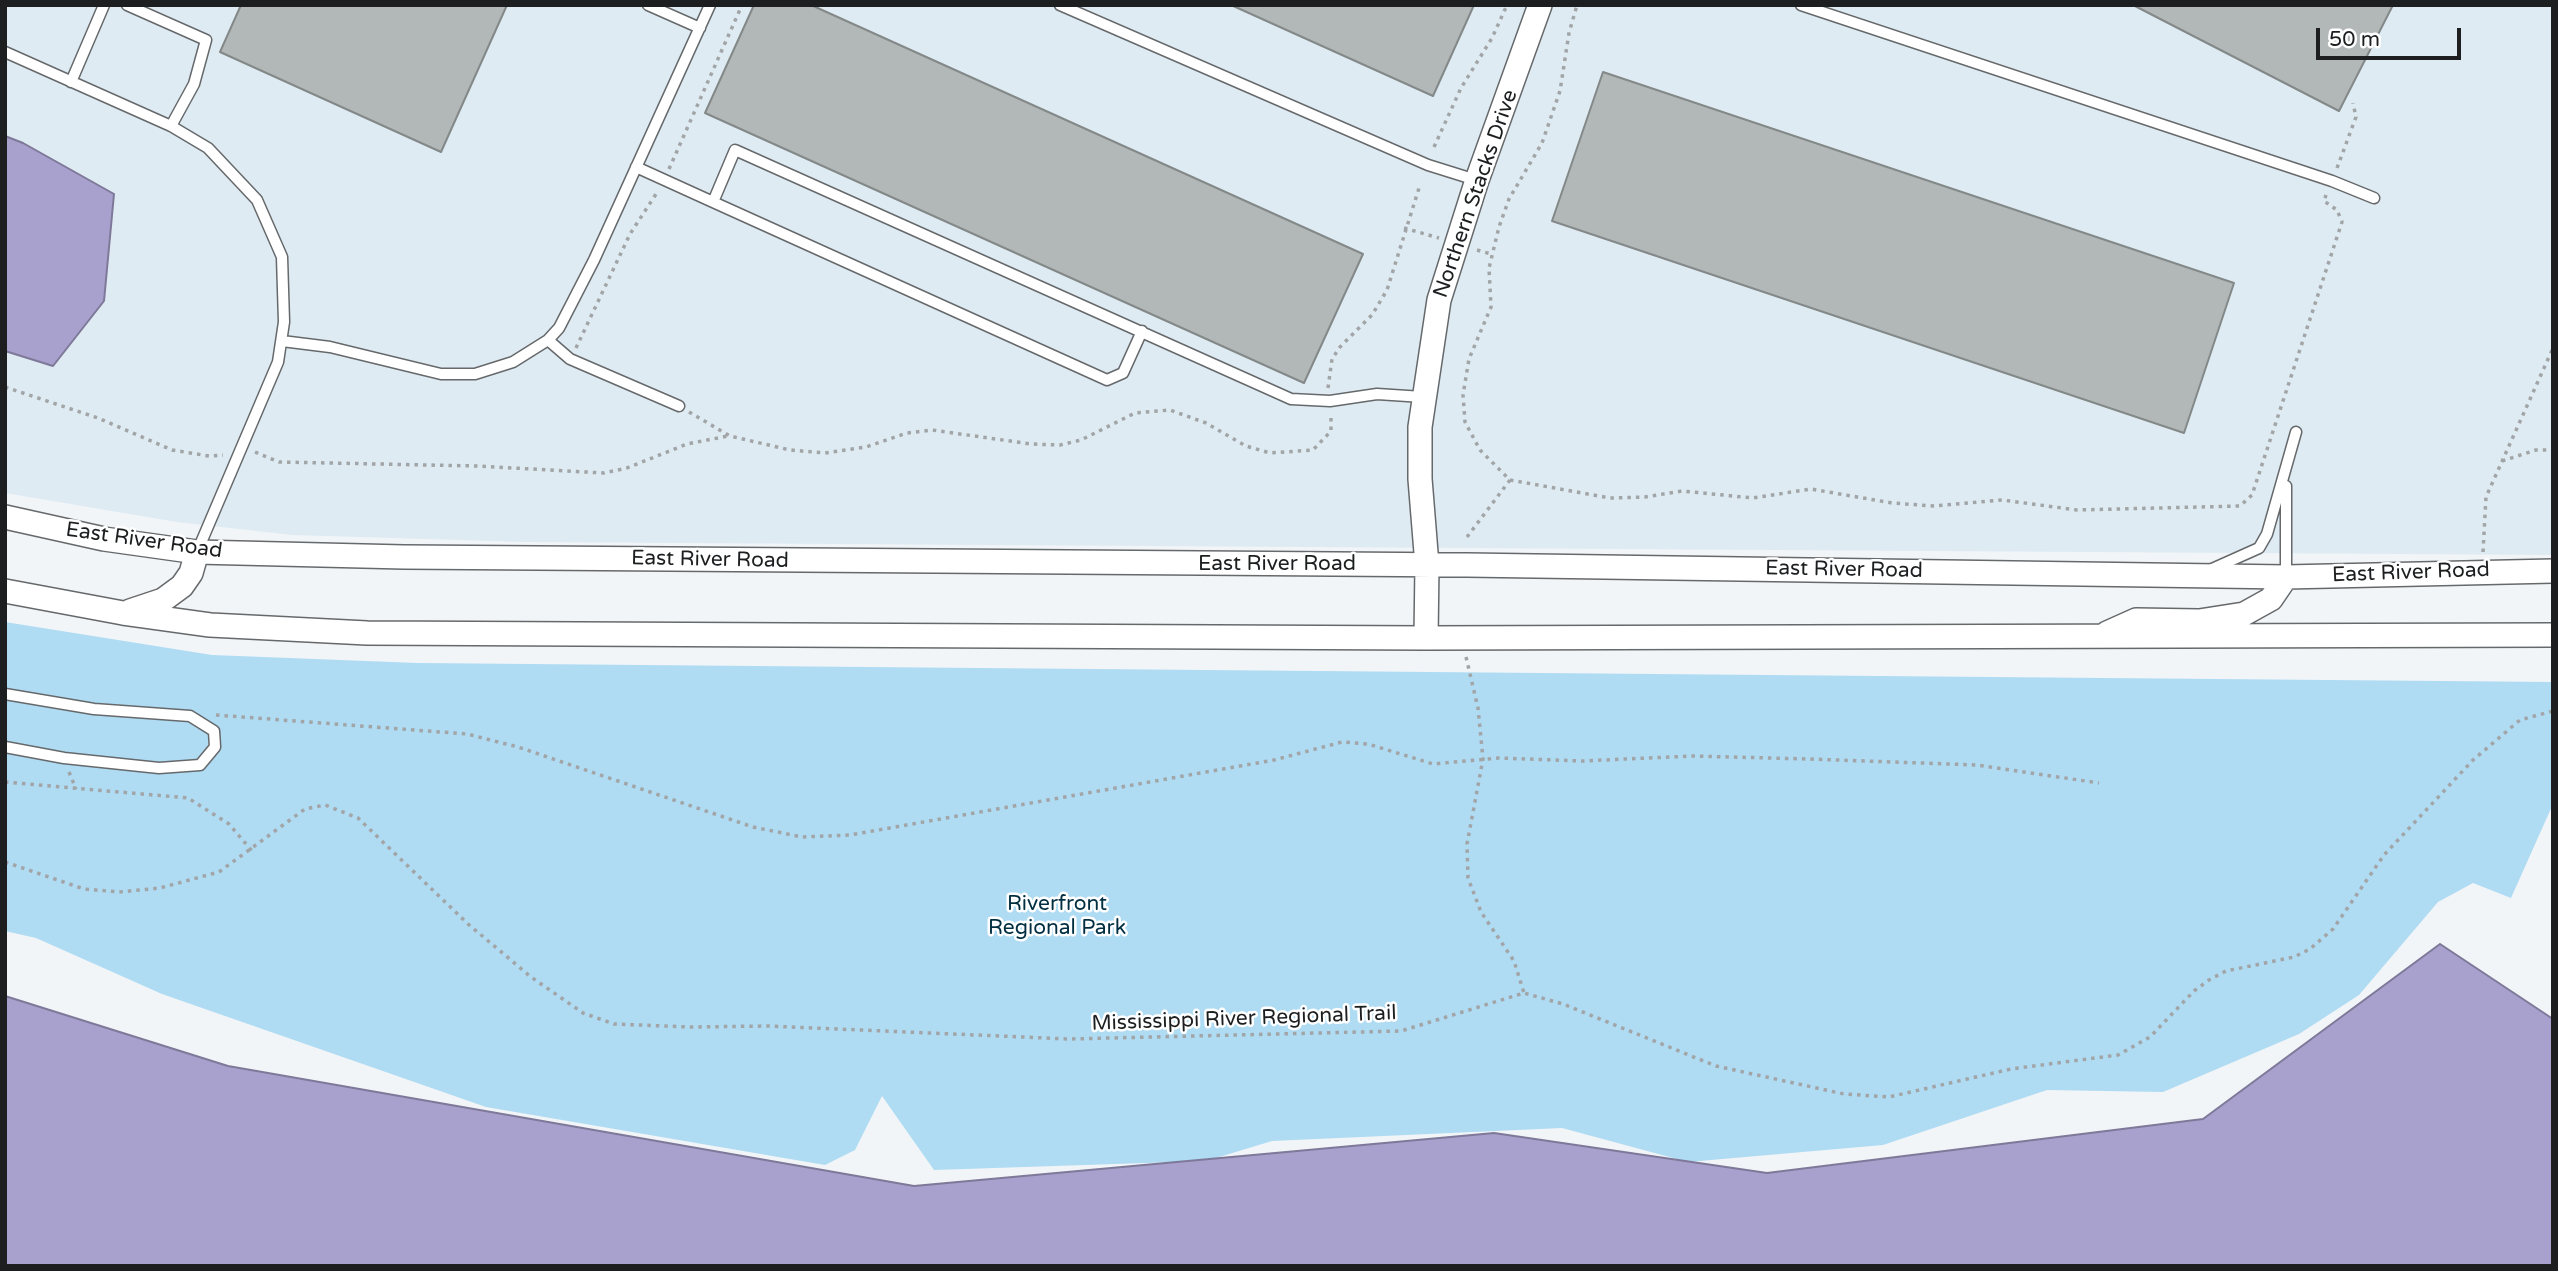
<!DOCTYPE html>
<style>
body{margin:0}
#map{position:relative;width:2558px;height:1271px;overflow:hidden;background:#f1f5f8;font-family:"Varela Round",sans-serif}
canvas{display:block}
.frame{position:absolute;inset:0;border:7px solid #1c1e1f;pointer-events:none}
.scale{position:absolute;left:2316px;top:28px;width:145px;height:32px;box-sizing:border-box;border:4px solid #1c1e1f;border-top:0;padding-left:9px;font-size:21px;line-height:24px;white-space:nowrap;color:#1c1e1f;-webkit-text-stroke:5px #fff;paint-order:stroke}
</style>
<div id="map">
<canvas width="2558" height="1271"></canvas>
<div class="frame"></div>
<div class="scale">50 m</div>
</div>
<script>
const ctx = document.querySelector('canvas').getContext('2d');
ctx.lineJoin = 'round';
function paint(path, color) { ctx.fillStyle = color; ctx.fill(path, 'evenodd'); }
const shape = rows => new Path2D(rows.map(r => 'M' + r).join(''));
function strokePath(path, color, width, dash) { ctx.strokeStyle = color; ctx.lineWidth = width; ctx.lineCap = dash ? 'butt' : 'round'; ctx.setLineDash(dash || []); ctx.stroke(path); }
function drawText(font, color, halo, rows, align = 'center') {
  ctx.font = font + ' "Varela Round",sans-serif'; ctx.lineWidth = 5; ctx.setLineDash([]); ctx.textBaseline = 'middle'; ctx.strokeStyle = halo; ctx.fillStyle = color; for (const [text, x, y, turn = 0] of rows) {
    ctx.save(); ctx.translate(x, y); ctx.rotate((+turn || 0) * Math.PI / 180); ctx.textAlign = isNaN(turn) ? turn : align; if (halo) ctx.strokeText(text, 0, 0); ctx.fillText(text, 0, 0); ctx.restore();
  }
}
const built = shape([
 [5,5,2553,5,2553,555,525,542,292,535,177,522,5,493]
]);
const green = shape([
 [5,622,212,655,417,663,2553,682,2553,804,2511,898,2473,883,2438,902,2359,995,2299,1034,2163,1092,2047,1090,1883,1145,1688,1162,1562,1128,1272,1141,1206,1161,934,1170,882,1096,855,1150,825,1165,486,1107,162,994,36,938,5,931]
]);
const water = shape([
 [5,136,23,143,114,194,104,301,53,366,5,351,5,136],
 [2440,944,2553,1019,2553,1266,5,1266,5,996,228,1066,914,1186,1494,1133,1767,1173,2203,1119,2440,944]
]);
const building = shape([
 [241,5,507,5,441,152,220,52,241,5],
 [754,5,811,5,1363,254,1304,383,705,113,754,5],
 [1231,5,1474,5,1433,96,1231,5],
 [2133,5,2393,5,2339,111,2133,5],
 [1603,72,2234,283,2184,433,1552,221,1603,72]
]);
const path = shape([
 [1434,147,1461,88,1492,38,1507,5],
 [2337,168,2356,117,2353,103],
 [669,169,742,5],
 [1404,228,1439,238],
 [1477,250,1491,254],
 [576,348,630,234,658,191],
 [5,387,98,418,172,450,209,456,223,455],
 [1328,388,1332,359,1340,347,1372,315,1387,290,1420,185],
 [689,412,730,436,790,450,825,453,866,447,907,433,932,430,1031,444,1060,445,1081,440,1135,413,1170,410,1206,423,1246,446,1270,453,1313,450,1331,431,1331,413],
 [255,452,279,462,477,466,604,473,627,468,687,444,728,436],
 [2502,461,2536,450,2553,450],
 [1510,480,1610,498,1645,497,1682,491,1753,498,1811,489,1892,503,1934,506,2002,500,2077,510,2240,506,2252,495,2342,222,2337,210,2324,201,2326,195],
 [1467,537,1510,480,1480,450,1465,422,1463,395,1469,359,1491,307,1489,268,1499,227,1509,199,1542,143,1560,91,1569,33,1577,5],
 [2483,552,2486,497,2553,348],
 [1466,657,1478,708,1483,759,1467,844,1468,878,1481,912,1514,961,1524,993],
 [216,715,467,734,518,747,753,827,802,837,850,835,1274,760,1342,742,1368,744,1433,764,1499,758,1582,761,1692,756,1809,759,1977,765,2099,783],
 [69,772,76,789],
 [5,782,188,798,229,824,252,851],
 [5,862,84,889,119,892,160,888,219,872,305,809,325,805,358,818,468,924,531,977,583,1013,614,1024,690,1027,768,1026,1069,1039,1401,1031,1524,993,1563,1004,1716,1066,1844,1094,1889,1097,2011,1069,2118,1055,2150,1037,2194,991,2209,980,2226,971,2294,957,2310,949,2333,929,2384,855,2473,760,2520,720,2553,711]
]);
const service = shape([
 [127,5,206,40,194,84,171,126],
 [648,5,700,28],
 [1060,5,1428,165,1476,180],
 [1801,5,2332,181,2374,198],
 [5,52,171,126,208,148,257,200,282,257,284,322,278,362,197,552],
 [71,82,104,5],
 [636,167,713,202,735,150,1291,399,1330,401,1377,394,1423,397],
 [713,202,1107,380,1123,373,1142,331],
 [548,340,570,359,679,406],
 [282,341,330,347,441,374,475,374,513,362,548,340,559,328,594,260,710,5],
 [2212,569,2259,548,2267,534,2296,432],
 [2286,576,2286,486],
 [5,694,94,709,190,716,214,731,215,747,200,765,159,768,64,758,5,747]
]);
const tertiary = shape([
 [5,517,104,539,197,552,404,557,1467,565,2286,577,2553,571],
 [5,591,123,613,210,625,367,633,1426,638,2553,635],
 [130,611,163,600,182,586,191,573,197,552],
 [2107,633,2136,620,2199,621,2244,614,2271,599,2286,577],
 [1426,638,1427,565,1420,479,1420,427,1439,300,1477,180,1540,5]
]);
const streetNames = [
 ["Northern Stacks Drive",1476,194,-71],
 ["East River Road",144,541,8],
 ["East River Road",710,560,1],
 ["East River Road",1277,564],
 ["East River Road",1844,570,1],
 ["East River Road",2411,573,-2],
 ["Mississippi River Regional Trail",1244,1019,-2]
];
const parkNames = [
 ["Riverfront",1057,904],
 ["Regional Park",1057,928]
];
paint(built, '#dfebf2');
paint(green, '#afdbf3');
paint(water, '#a8a0cd');
strokePath(water, '#7e7999', 2);
paint(building, '#b2b7b7');
strokePath(building, '#838888', 2);
strokePath(service, '#66696b', 13);
strokePath(tertiary, '#66696b', 26);
strokePath(path, '#a2a5a7', 3.5, [3.5, 5]);
strokePath(service, '#fff', 10);
strokePath(tertiary, '#fff', 23);
drawText('21px', '#1c1e1f', '#fff', streetNames);
drawText('21px', '#012e41', '#fff', parkNames);
</script>
